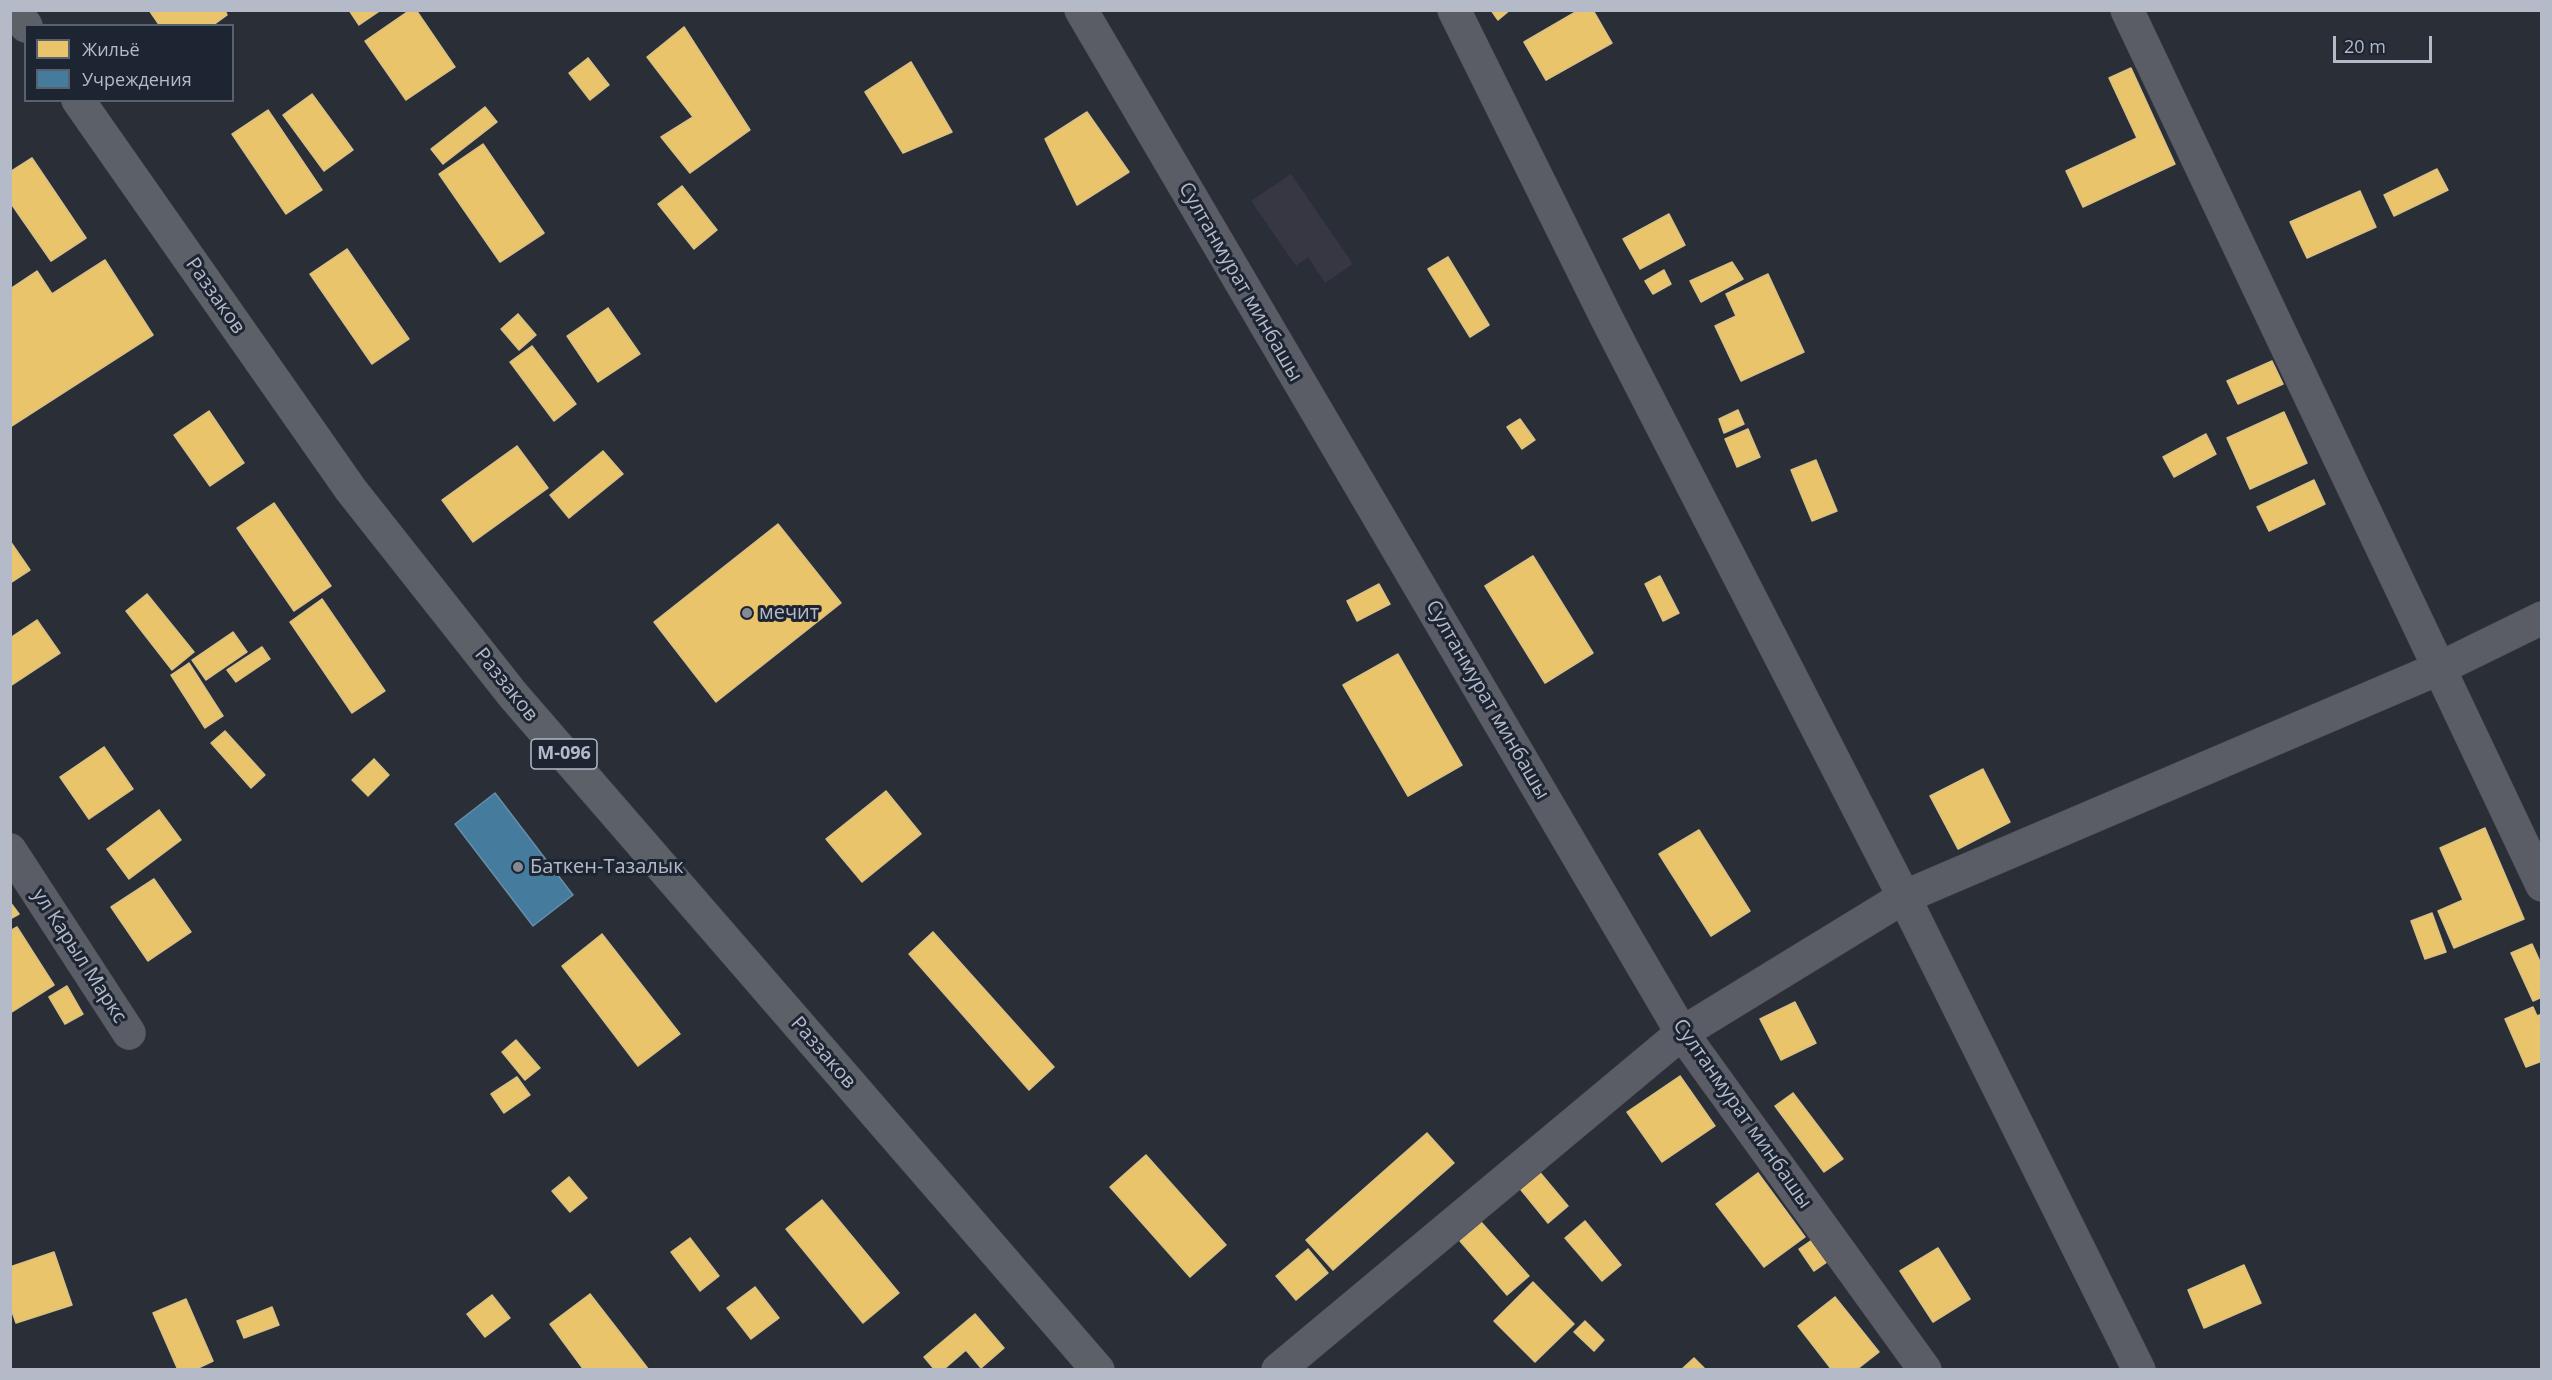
<!DOCTYPE html>
<meta charset="utf-8">
<style>
body{margin:0}
#map{position:relative;width:2552px;height:1380px;overflow:hidden;background:#2a2e37;font-family:"Open Sans",sans-serif}
canvas{display:block}
.frame{position:absolute;inset:0;border:12px solid #b4bac8;pointer-events:none}
.legend{position:absolute;left:24px;top:24px;width:210px;height:78px;box-sizing:border-box;background:#1d2432;border:2px solid #59606e;margin:0;padding:8px 10px;list-style:none;font-size:18px;color:#b4bac8}
.legend li{display:flex;align-items:center;gap:12px;height:30px}
.legend b{width:30px;border:2px solid #59606e}
.scale{position:absolute;left:2333px;top:36px;width:99px;height:27px;box-sizing:border-box;border:3px solid #b4bac8;border-top:0;padding-left:8px;font-size:18px;line-height:21px;white-space:nowrap;color:#b4bac8;-webkit-text-stroke:4px #1d2432;paint-order:stroke}
</style>
<div id="map">
<canvas width="2552" height="1380"></canvas>
<div class="frame"></div>
<ul class="legend">
<li><b style="height:16px;background:#e9c46a"></b>Жильё</li>
<li><b style="height:16px;background:#457b9d"></b>Учреждения</li>
</ul>
<div class="scale">20 m</div>
</div>
<script>
const ctx = document.querySelector('canvas').getContext('2d');
ctx.lineJoin = 'round';
function paint(path, color) { ctx.fillStyle = color; ctx.fill(path, 'evenodd'); }
const shape = rows => new Path2D(rows.map(r => 'M' + r).join(''));
function strokePath(path, color, width, dash) { ctx.strokeStyle = color; ctx.lineWidth = width; ctx.lineCap = dash ? 'butt' : 'round'; ctx.setLineDash(dash || []); ctx.stroke(path); }
function drawText(font, color, halo, rows, align = 'center') {
  ctx.font = font + ' "Open Sans",sans-serif'; ctx.lineWidth = 6; ctx.setLineDash([]); ctx.textBaseline = 'middle'; ctx.strokeStyle = halo; ctx.fillStyle = color; for (const [text, x, y, turn = 0] of rows) {
    ctx.save(); ctx.translate(x, y); ctx.rotate((+turn || 0) * Math.PI / 180); ctx.textAlign = isNaN(turn) ? turn : align; if (halo) ctx.strokeText(text, 0, 0); ctx.fillText(text, 0, 0); ctx.restore();
  }
}
const medical = shape([
 [1291,174,1353,264,1325,283,1308,257,1296,266,1251,201]
]);
const homes = shape([
 [149,10,225,10,227,15,212,26,160,26,149,10],
 [349,10,381,10,359,25,349,10],
 [410,10,416,10,455,67,406,100,365,41,410,10],
 [1491,10,1510,10,1498,20,1491,10],
 [1579,10,1593,10,1612,43,1546,80,1524,42,1579,10],
 [684,27,750,130,690,173,661,137,693,117,647,57,684,27],
 [588,58,609,85,590,100,569,73,588,58],
 [911,62,952,132,903,153,865,92,911,62],
 [2131,68,2175,164,2083,207,2066,171,2137,138,2109,78,2131,68],
 [312,94,353,150,324,171,283,115,312,94],
 [485,107,497,122,443,164,431,149,485,107],
 [268,110,322,190,286,214,232,134,268,110],
 [1087,112,1129,172,1077,205,1045,139,1087,112],
 [483,144,544,233,500,262,439,174,483,144],
 [32,158,86,238,51,261,10,202,10,172,32,158],
 [2437,169,2448,190,2394,216,2384,195,2437,169],
 [682,186,717,230,694,249,658,204,682,186],
 [2360,191,2376,227,2307,258,2290,222,2360,191],
 [1669,214,1685,245,1640,269,1623,239,1669,214],
 [347,249,409,339,372,364,310,274,347,249],
 [1448,257,1489,325,1470,337,1428,269,1448,257],
 [105,260,153,335,10,427,10,289,37,271,52,294,105,260],
 [1732,262,1743,279,1701,302,1690,281,1732,262],
 [1664,270,1671,284,1653,294,1645,281,1664,270],
 [1768,274,1804,352,1741,381,1715,326,1736,316,1726,294,1768,274],
 [608,308,640,354,598,382,567,336,608,308],
 [518,314,536,335,519,350,501,329,518,314],
 [532,346,576,404,554,421,510,362,532,346],
 [2272,361,2283,384,2238,404,2227,381,2272,361],
 [1738,410,1744,424,1724,433,1719,419,1738,410],
 [209,411,244,463,210,486,174,435,209,411],
 [2284,412,2307,463,2250,489,2227,438,2284,412],
 [1520,419,1535,440,1522,449,1507,427,1520,419],
 [1748,429,1760,457,1737,467,1725,439,1748,429],
 [2206,434,2216,454,2174,477,2163,457,2206,434],
 [517,446,548,488,473,542,442,500,517,446],
 [603,451,623,474,569,518,550,495,603,451],
 [1816,460,1837,511,1812,521,1791,470,1816,460],
 [2314,480,2325,504,2269,531,2257,507,2314,480],
 [274,503,331,586,294,611,237,528,274,503],
 [778,524,841,603,716,702,654,622,778,524],
 [10,541,30,570,10,583,10,541],
 [1533,556,1593,653,1545,683,1485,586,1533,556],
 [1660,576,1679,613,1663,621,1645,584,1660,576],
 [1379,584,1390,604,1357,621,1347,601,1379,584],
 [147,594,194,652,172,670,126,611,147,594],
 [322,599,385,691,352,713,290,622,322,599],
 [37,620,60,653,10,686,10,638,37,620],
 [233,632,247,652,206,680,192,660,233,632],
 [262,647,270,659,236,682,227,670,262,647],
 [1398,654,1462,765,1408,796,1343,685,1398,654],
 [189,663,223,716,205,728,171,675,189,663],
 [225,731,265,775,251,788,211,743,225,731],
 [104,747,133,789,89,819,60,777,104,747],
 [374,759,389,775,368,796,352,780,374,759],
 [1983,769,2010,822,1958,849,1930,796,1983,769],
 [886,791,921,834,862,882,826,839,886,791],
 [159,810,181,840,129,879,107,849,159,810],
 [2485,828,2524,919,2454,948,2438,911,2463,900,2440,848,2485,828],
 [1699,830,1750,911,1711,936,1659,854,1699,830],
 [154,879,191,932,148,961,111,907,154,879],
 [10,902,19,914,10,919,10,902],
 [2432,913,2446,952,2425,959,2411,921,2432,913],
 [17,927,54,985,10,1013,10,931,17,927],
 [933,932,1054,1067,1029,1090,909,954,933,932],
 [602,934,680,1034,638,1066,562,966,602,934],
 [2532,944,2542,966,2542,997,2533,1001,2511,953,2532,944],
 [67,986,83,1014,65,1024,49,997,67,986],
 [1795,1002,1816,1043,1781,1060,1760,1019,1795,1002],
 [2533,1007,2537,1016,2542,1014,2542,1061,2526,1067,2505,1019,2533,1007],
 [516,1040,540,1068,525,1080,502,1052,516,1040],
 [1680,1076,1715,1126,1662,1162,1627,1112,1680,1076],
 [517,1077,530,1095,504,1113,491,1094,517,1077],
 [1793,1093,1843,1159,1824,1172,1775,1106,1793,1093],
 [1427,1133,1454,1163,1333,1270,1306,1240,1427,1133],
 [1146,1155,1226,1245,1190,1277,1110,1187,1146,1155],
 [1532,1163,1568,1206,1548,1223,1513,1180,1532,1163],
 [1758,1173,1805,1237,1764,1267,1716,1204,1758,1173],
 [569,1177,587,1198,570,1212,552,1191,569,1177],
 [822,1200,899,1293,863,1323,786,1229,822,1200],
 [1585,1221,1621,1265,1602,1281,1565,1238,1585,1221],
 [1481,1222,1529,1276,1507,1295,1460,1241,1481,1222],
 [690,1238,719,1276,700,1291,671,1252,690,1238],
 [1812,1240,1827,1262,1814,1271,1799,1249,1812,1240],
 [1938,1248,1970,1299,1933,1322,1900,1271,1938,1248],
 [1308,1249,1328,1273,1296,1300,1276,1276,1308,1249],
 [54,1252,72,1305,16,1323,10,1306,10,1267,54,1252],
 [2244,1265,2261,1303,2204,1328,2188,1290,2244,1265],
 [1533,1282,1574,1324,1535,1362,1494,1321,1533,1282],
 [755,1287,779,1318,751,1339,727,1308,755,1287],
 [590,1294,649,1370,584,1370,550,1324,590,1294],
 [492,1295,510,1318,485,1337,467,1314,492,1295],
 [1835,1297,1879,1352,1856,1370,1832,1370,1798,1326,1835,1297],
 [186,1299,213,1361,194,1370,178,1370,153,1313,186,1299],
 [272,1307,279,1325,244,1338,237,1321,272,1307],
 [975,1314,1004,1348,981,1368,966,1350,943,1370,935,1370,924,1357,975,1314],
 [1585,1321,1604,1340,1594,1351,1574,1332,1585,1321],
 [1694,1358,1706,1370,1681,1370,1694,1358]
]);
const public = shape([
 [495,793,573,895,533,926,455,824,495,793]
]);
const minor = shape([
 [1454,10,1607,319,1904,897,2139,1370],
 [2127,10,2542,885],
 [10,850,129,1033]
]);
const tertiary = shape([
 [1081,10,1682,1033,1925,1370],
 [1278,1370,1682,1033,1904,897,2440,668,2542,618]
]);
const primary = shape([
 [15,10,26,26],
 [78,100,351,490,513,695,1098,1370]
]);
const markers = [
 [747,613,6,"#848995"],
 [518,867,6,"#848995"]
];
const shields = [
 [564,754,66]
];
const shieldNames = [
 ["М-096",564,754]
];
const streetNames = [
 ["Султанмурат минбашы",1240,282,60],
 ["Раззаков",215,296,55],
 ["Раззаков",506,685,51],
 ["Султанмурат минбашы",1487,700,60],
 ["ул Карыл Маркс",79,956,57],
 ["Раззаков",823,1053,49],
 ["Султанмурат минбашы",1742,1114,55]
];
const poiNames = [
 ["мечит",759,613],
 ["Баткен-Тазалык",530,867]
];
paint(medical, '#373643');
paint(homes, '#e9c46a');
strokePath(homes, '#d9c186', 1.5);
paint(public, '#457b9d');
strokePath(public, '#668eaa', 1.5);
strokePath(minor, '#464950', 34);
strokePath(tertiary, '#464950', 34);
strokePath(primary, '#484b54', 34);
strokePath(minor, '#5a5d65', 33);
strokePath(tertiary, '#5a5d65', 33);
strokePath(primary, '#5c6067', 33);
for (const [x, y, r, color] of markers) { const dot = new Path2D(); dot.arc(x, y, r, 0, 2 * Math.PI); ctx.fillStyle = color; ctx.fill(dot); strokePath(dot, '#1d2432', 2); }
for (const [x, y, w] of shields) { const box = new Path2D(); box.roundRect(x - w / 2, y - 15, w, 30, 4.5); ctx.fillStyle = '#1d2432'; ctx.fill(box); strokePath(box, '#b4bac8', 1.5); }
drawText('bold 18px', '#b4bac8', null, shieldNames);
drawText('20px', '#b4bac8', '#1d2432', streetNames);
drawText('20px', '#b4bac8', '#1d2432', poiNames, 'left');
</script>
